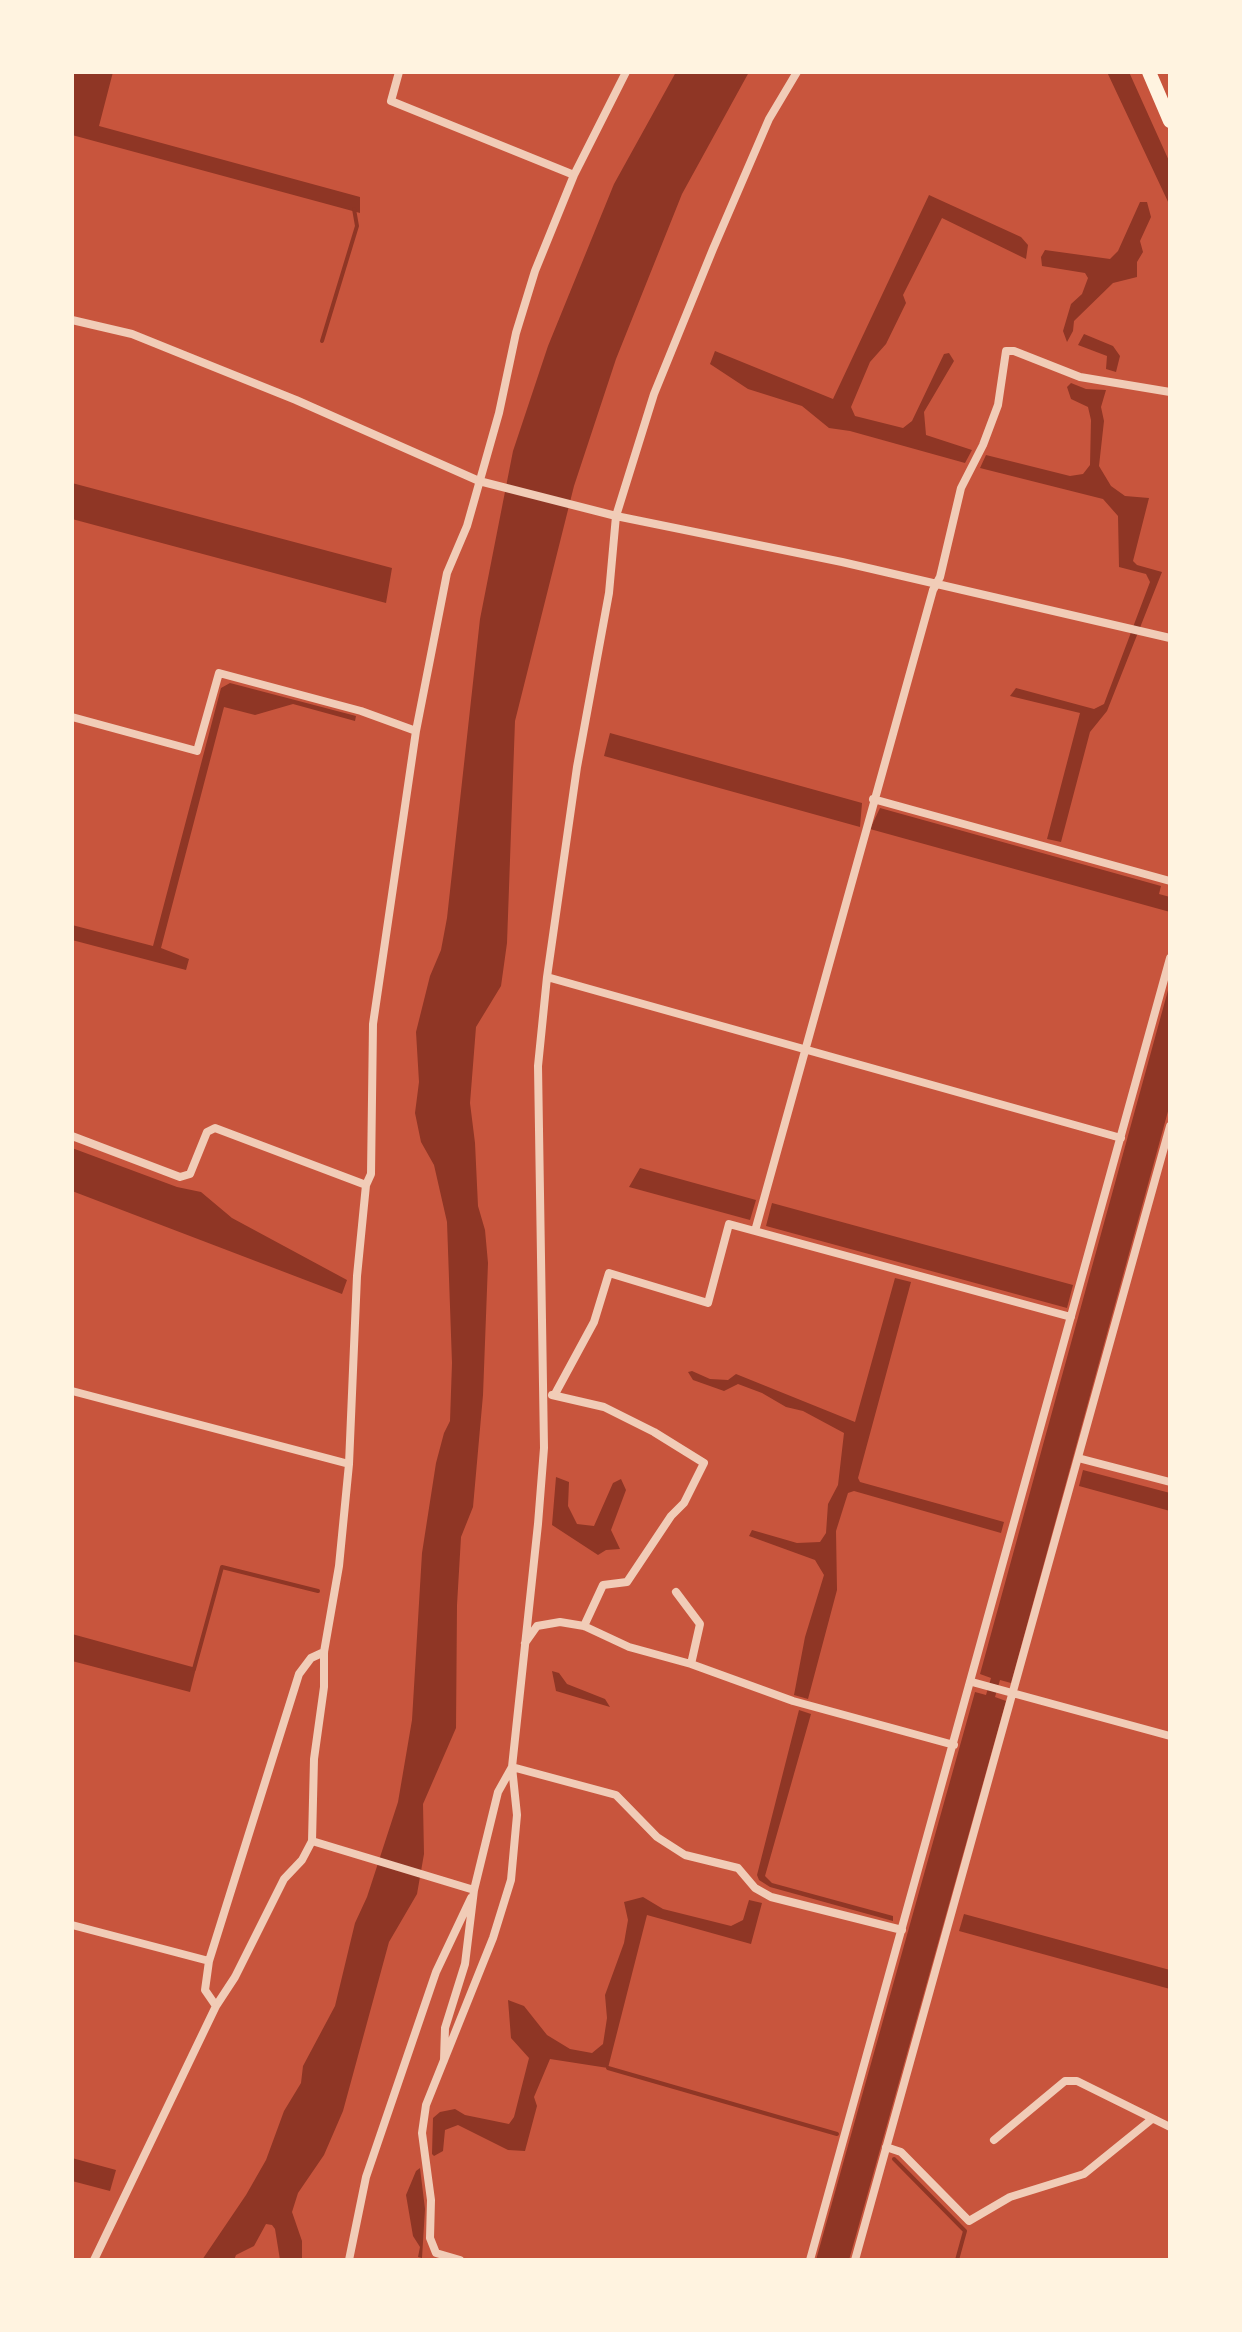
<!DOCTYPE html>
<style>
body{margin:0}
#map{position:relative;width:1242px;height:2332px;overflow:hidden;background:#c8553d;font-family:"Source Sans 3",sans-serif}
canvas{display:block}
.frame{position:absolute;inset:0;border:74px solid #fff3e0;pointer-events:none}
</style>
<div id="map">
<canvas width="1242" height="2332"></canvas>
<div class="frame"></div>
</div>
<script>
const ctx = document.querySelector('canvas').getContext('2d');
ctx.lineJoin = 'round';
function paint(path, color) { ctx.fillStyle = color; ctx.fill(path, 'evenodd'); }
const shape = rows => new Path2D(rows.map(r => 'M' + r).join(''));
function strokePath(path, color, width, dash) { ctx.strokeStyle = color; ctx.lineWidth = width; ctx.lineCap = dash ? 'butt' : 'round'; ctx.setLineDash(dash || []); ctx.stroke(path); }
const water = shape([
 [72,72,113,72,99,126,360,197,360,213,72,135],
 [676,72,749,72,682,194,616,359,574,486,515,721,507,943,501,986,476,1027,470,1103,475,1143,478,1206,485,1230,488,1263,483,1395,473,1507,461,1537,457,1605,456,1728,423,1804,424,1854,417,1894,389,1942,343,2111,324,2155,298,2193,292,2212,302,2241,302,2260,280,2260,275,2229,272,2225,266,2224,254,2246,236,2255,234,2260,202,2260,246,2195,266,2160,284,2111,301,2083,303,2066,335,2006,355,1923,367,1897,398,1802,412,1720,422,1553,436,1463,444,1433,450,1421,452,1363,447,1222,434,1165,421,1142,415,1113,419,1082,416,1032,430,976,441,950,447,918,480,619,513,451,548,346,614,184],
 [1107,72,1129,72,1170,163,1170,206],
 [929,195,1021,237,1028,245,1026,259,942,218,903,295,906,303,886,344,870,362,851,407,855,416,903,428,912,421,944,354,949,353,954,361,924,412,926,435,972,450,965,463,850,431,829,428,802,406,748,389,710,364,715,351,833,399],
 [1140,202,1147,202,1151,217,1140,241,1143,252,1137,262,1137,277,1113,283,1074,321,1073,331,1067,342,1063,331,1071,304,1082,294,1088,278,1085,273,1042,266,1041,257,1045,250,1110,259,1118,251],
 [1084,334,1113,346,1120,356,1116,372,1106,369,1107,356,1078,345],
 [1071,383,1086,389,1106,390,1101,407,1104,421,1099,466,1111,486,1125,496,1149,498,1133,561,1137,565,1162,572,1107,711,1090,732,1061,842,1047,839,1080,713,1010,696,1016,688,1094,709,1104,704,1150,582,1146,574,1119,567,1118,516,1103,499,980,468,986,455,1070,476,1083,474,1090,465,1091,420,1088,407,1071,399,1067,387],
 [72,483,392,568,386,603,72,519],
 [230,683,356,716,355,721,293,704,255,715,224,707,161,948,189,959,186,970,72,940,72,925,153,946,221,688],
 [610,733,862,803,860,827,604,756],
 [880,808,1161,886,1159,894,1170,897,1170,912,870,829],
 [1170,983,1170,1104,1011,1683,1000,1680,995,1697,1006,1701,849,2260,816,2260,975,1692,986,1695,991,1678,980,1674],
 [72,1148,177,1187,201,1192,232,1218,347,1280,342,1294,72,1191],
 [640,1168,756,1200,750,1220,629,1187],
 [772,1203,1073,1285,1067,1308,766,1226],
 [895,1278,911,1282,858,1478,860,1482,1004,1522,1001,1533,854,1491,848,1493,836,1531,837,1590,808,1699,794,1695,805,1637,824,1575,815,1560,749,1536,752,1530,797,1543,820,1542,826,1533,828,1504,838,1485,844,1433,803,1411,786,1407,762,1393,738,1384,724,1391,693,1380,688,1372,692,1371,710,1379,728,1380,736,1374,855,1422],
 [1083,1470,1170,1493,1170,1511,1079,1486],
 [556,1477,569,1482,568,1506,577,1524,594,1526,613,1483,621,1479,626,1490,611,1530,620,1549,606,1550,598,1555,552,1525],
 [72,1634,196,1668,190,1692,72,1661],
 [552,1671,559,1673,567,1684,605,1699,610,1707,556,1691],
 [799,1710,811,1714,765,1876,772,1883,893,1916,893,1921,770,1887,759,1880,757,1875],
 [643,1897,663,1909,731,1926,743,1920,749,1900,762,1903,751,1944,647,1915,608,2068,550,2059,534,2097,537,2106,525,2151,508,2150,458,2125,445,2130,443,2151,434,2156,432,2154,433,2118,440,2112,455,2109,465,2115,509,2124,514,2117,529,2058,511,2038,508,2000,524,2006,547,2035,570,2049,592,2053,603,2044,607,2018,605,1995,624,1943,628,1920,624,1902],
 [964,1914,1170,1970,1170,1989,959,1931],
 [72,2158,116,2170,110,2191,72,2181],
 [420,2168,425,2209,422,2258,418,2257,420,2247,413,2236,406,2195,416,2171]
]);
const stream = shape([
 [322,341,357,226,354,209],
 [194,1669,222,1567,318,1591],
 [608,2068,837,2134],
 [894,2159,965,2231,957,2260]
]);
const minor = shape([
 [399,72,391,101,574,175],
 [72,320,132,334,194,359,296,400,479,481,616,516,842,562,1170,638],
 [72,717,197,751,219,673,361,711,416,731],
 [873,799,1170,881],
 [547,977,1121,1138],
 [72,1136,180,1177,190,1174,207,1132,215,1128,366,1185],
 [755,1231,933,590,940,577,961,488,983,445,998,405,1006,351,1014,351,1080,377,1170,392],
 [72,1391,349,1464],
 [555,1394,594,1322,609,1273,708,1303,729,1224,1071,1317],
 [552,1395,604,1407,654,1432,704,1463,684,1503,671,1516,627,1582,603,1585,584,1626],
 [1078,1458,1170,1482],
 [525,1643,537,1626,560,1622,584,1626,629,1647,691,1664,700,1624,676,1592],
 [691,1664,793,1701,954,1745],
 [972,1682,1170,1736],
 [312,1841,474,1890],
 [72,1925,209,1961],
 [216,2006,205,1990,209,1961,299,1674,311,1658,324,1652],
 [444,2060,445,2028,465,1964,474,1890,498,1792,512,1767,538,1524,544,1448,538,1066,547,977,577,767,609,593,616,516,654,394,713,249,769,119,797,72],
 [994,2140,1065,2081,1077,2081,1170,2127],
 [886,2147,901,2152,969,2221,1010,2197,1084,2174,1152,2119],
 [94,2260,216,2006,235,1977,284,1879,302,1860,312,1841,314,1759,324,1687,324,1652,339,1566,349,1464,357,1276,366,1185,371,1174,373,1024,416,731,447,573,467,526,499,413,516,333,535,271,574,175,626,72],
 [349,2260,366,2177,436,1972,471,1898],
 [460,2260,436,2253,430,2238,431,2200,422,2133,426,2105,493,1938,511,1880,517,1815,512,1767,616,1795,657,1837,685,1855,738,1868,755,1888,771,1897,902,1930],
 [810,2260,1170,958],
 [855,2260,1170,1126]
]);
const trunk = shape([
 [1149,72,1170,121]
]);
paint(water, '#8f3625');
strokePath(stream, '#8f3625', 4);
strokePath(minor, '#f1ccb7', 8);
strokePath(trunk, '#fff3e0', 14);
</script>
